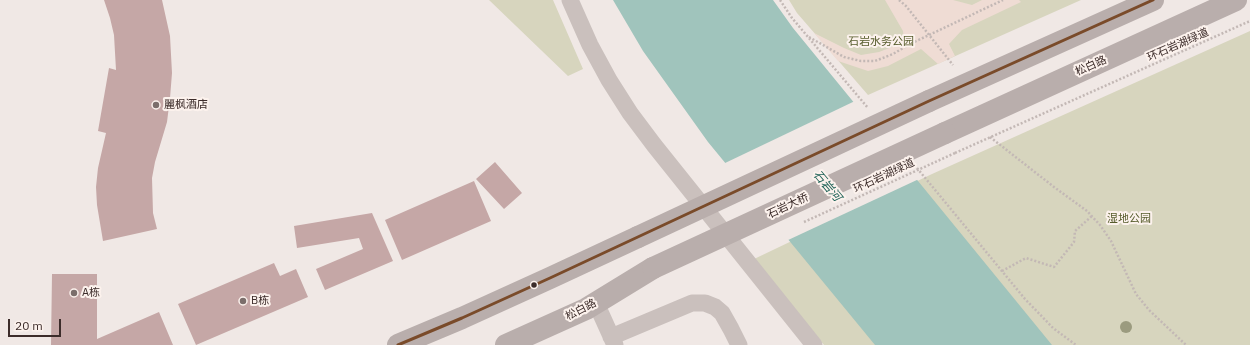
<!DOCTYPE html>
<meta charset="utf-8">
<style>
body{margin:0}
#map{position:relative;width:1250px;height:345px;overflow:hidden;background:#f0e8e5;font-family:"IBM Plex Sans",sans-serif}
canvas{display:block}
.scale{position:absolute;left:8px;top:319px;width:53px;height:18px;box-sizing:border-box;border:2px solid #3c2c2a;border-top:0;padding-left:5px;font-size:12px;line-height:14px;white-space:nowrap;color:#3c2c2a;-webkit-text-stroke:3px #fcf2ed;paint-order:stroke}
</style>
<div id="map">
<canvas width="1250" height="345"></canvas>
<div class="scale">20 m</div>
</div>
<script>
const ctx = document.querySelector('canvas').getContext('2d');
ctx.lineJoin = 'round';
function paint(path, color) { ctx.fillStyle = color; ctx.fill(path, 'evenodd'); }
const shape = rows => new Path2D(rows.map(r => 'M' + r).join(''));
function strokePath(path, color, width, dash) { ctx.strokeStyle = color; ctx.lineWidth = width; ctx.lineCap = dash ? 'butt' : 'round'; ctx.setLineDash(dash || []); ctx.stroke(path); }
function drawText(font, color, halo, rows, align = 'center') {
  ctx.font = font + ' "IBM Plex Sans","Noto Sans SC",sans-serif'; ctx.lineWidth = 4; ctx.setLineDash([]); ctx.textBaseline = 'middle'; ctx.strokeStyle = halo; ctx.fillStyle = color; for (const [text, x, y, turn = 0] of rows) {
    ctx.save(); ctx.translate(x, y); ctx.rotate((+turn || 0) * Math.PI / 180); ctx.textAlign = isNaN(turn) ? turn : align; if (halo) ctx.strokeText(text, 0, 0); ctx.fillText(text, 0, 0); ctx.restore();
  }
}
const green = shape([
 [489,0,553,0,583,69,568,76],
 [789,0,1081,0,868,95,797,13],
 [1250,31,1250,345,824,345,752,260,932,174]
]);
const plaza = shape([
 [885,0,953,0,972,5,982,0,1019,0,1021,2,962,30,949,44,955,56,938,64,921,49,888,66,868,71,838,61,814,33,844,48,861,55,879,52,897,45,904,39,903,31]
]);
const water = shape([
 [613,0,773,0,793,28,1052,345,875,345,708,142,643,51]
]);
const pier = shape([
 [855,101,919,179,786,241,723,164]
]);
const building = shape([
 [104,0,162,0,170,36,172,73,170,98,167,122,155,162,152,178,153,213,157,229,103,241,97,205,96,187,98,168,106,133,98,131,109,68,116,70,114,35,110,18],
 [495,162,522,193,504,209,476,179],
 [474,181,491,221,402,260,385,220],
 [372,213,393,261,325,290,316,269,363,249,359,238,297,248,294,226],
 [274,263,280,276,296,269,308,297,196,345,178,304],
 [52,274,97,274,97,339,159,312,173,345,51,345]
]);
const path = shape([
 [780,0,792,18,868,108],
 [899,0,906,6,953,65],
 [809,37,844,57,861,61,875,61,893,54,910,44,1003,0],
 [990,137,1054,187,1087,211,1100,225,1111,241,1136,294,1149,310,1186,345],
 [955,153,1250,21],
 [917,168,1025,299,1053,328,1076,345],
 [1002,271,1026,258,1054,267,1074,242,1075,231,1092,216]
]);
const minor = shape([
 [570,0,590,45,609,80,630,113,654,145,814,345],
 [596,303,615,345],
 [611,337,692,303,705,303,715,307,722,313,731,329,739,345]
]);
const major = shape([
 [929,101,1153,0],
 [945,133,1236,0],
 [398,345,462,318,550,278,638,237],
 [506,345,586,309,653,268]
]);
const pathBridge = shape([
 [804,222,955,153]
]);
const majorBridge = shape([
 [638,237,929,101],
 [653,268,945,133]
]);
const bus1 = shape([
 [398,345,462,318,550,278,929,101,1153,0]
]);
const trees = [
 [1126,327]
];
const markers = [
 [156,105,4,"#7b6e6b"],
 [534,285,3.5,"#3c2c2a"],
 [74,293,4,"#7b6e6b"],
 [243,301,4,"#7b6e6b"]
];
const parkNames = [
 ["石岩水务公园",881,42],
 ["湿地公园",1129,219]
];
const streetNames = [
 ["环石岩湖绿道",1178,45,-24],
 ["松白路",1091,66,-24],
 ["环石岩湖绿道",884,176,-25],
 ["石岩大桥",788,206,-25],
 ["松白路",581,310,-27]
];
const poiNames = [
 ["麗枫酒店",164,105],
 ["A栋",82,293],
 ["B栋",251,301]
];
const waterNames = [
 ["石岩河",827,186,50]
];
paint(green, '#d7d5be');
paint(plaza, '#efdcd4');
paint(water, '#a0c4bc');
paint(pier, '#f0e8e5');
paint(building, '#c5a7a6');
strokePath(path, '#c3b8b5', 2.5, [2, 2]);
strokePath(minor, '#cac0bd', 17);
strokePath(major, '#b9aeac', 22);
strokePath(pathBridge, '#c3b8b5', 2.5, [2, 2]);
strokePath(majorBridge, '#b9aeac', 22);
strokePath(bus1, '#7a4b2a', 3);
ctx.fillStyle = '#9b9b7f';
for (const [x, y] of trees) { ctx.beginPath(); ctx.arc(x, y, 6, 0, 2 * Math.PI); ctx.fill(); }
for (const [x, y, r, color] of markers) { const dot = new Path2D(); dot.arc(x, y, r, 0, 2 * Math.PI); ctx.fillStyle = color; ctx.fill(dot); strokePath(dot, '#fcf2ed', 1.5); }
drawText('11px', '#565c2c', '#fcf2ed', parkNames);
drawText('11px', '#3c2c2a', '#fcf2ed', streetNames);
drawText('11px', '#3c2c2a', '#fcf2ed', poiNames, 'left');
drawText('italic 12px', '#1c6156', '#fcf2ed', waterNames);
</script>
